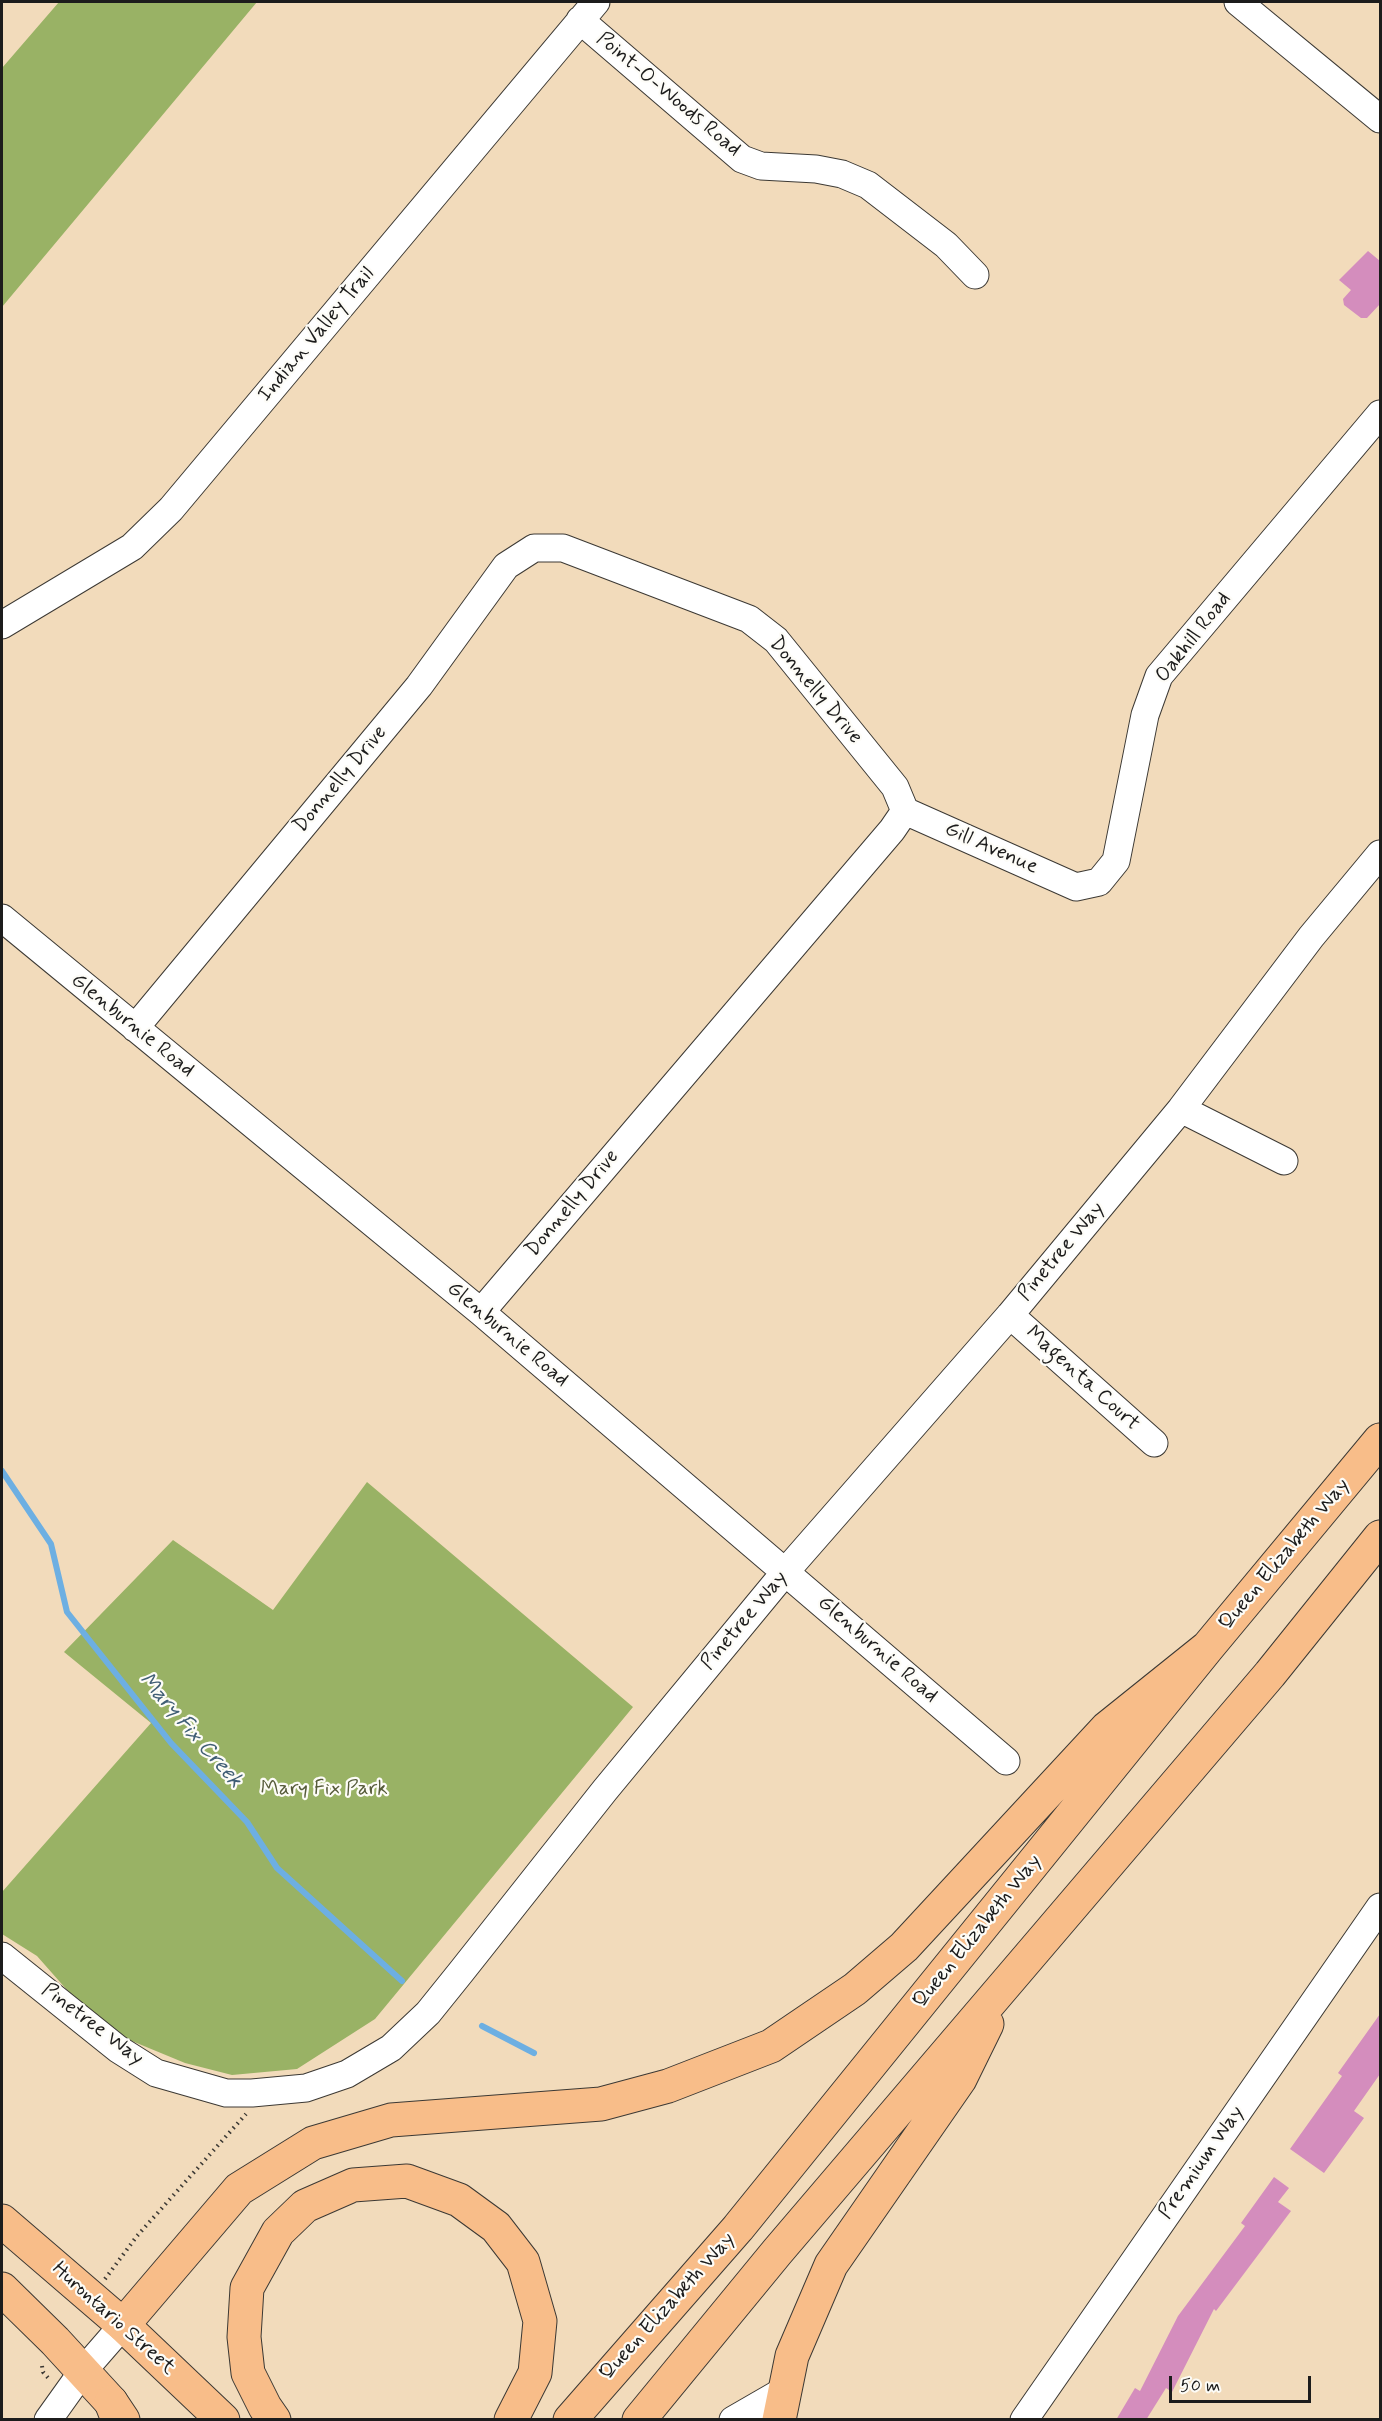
<!DOCTYPE html>
<style>
body{margin:0}
#map{position:relative;width:1382px;height:2421px;overflow:hidden;background:#f2dbbb;font-family:Mynerve,sans-serif}
canvas{display:block}
.frame{position:absolute;inset:0;border:3px solid #1c1c1c;pointer-events:none}
.scale{position:absolute;left:1169px;top:2376px;width:142px;height:27px;box-sizing:border-box;border:3px solid #1c1c1c;border-top:0;padding-left:8px;font-size:18px;line-height:21px;white-space:nowrap;color:#1c1c1c;-webkit-text-stroke:4px #fdfcf7;paint-order:stroke}
</style>
<div id="map">
<canvas width="1382" height="2421"></canvas>
<div class="frame"></div>
<div class="scale">50 m</div>
</div>
<script>
const ctx = document.querySelector('canvas').getContext('2d');
ctx.lineJoin = 'round';
function paint(path, color) { ctx.fillStyle = color; ctx.fill(path, 'evenodd'); }
const shape = rows => new Path2D(rows.map(r => 'M' + r).join(''));
function strokePath(path, color, width, dash) { ctx.strokeStyle = color; ctx.lineWidth = width; ctx.lineCap = dash ? 'butt' : 'round'; ctx.setLineDash(dash || []); ctx.stroke(path); }
function drawText(font, color, halo, rows, align = 'center') {
  ctx.font = font + ' Mynerve,sans-serif'; ctx.lineWidth = 4.5; ctx.setLineDash([]); ctx.textBaseline = 'middle'; ctx.strokeStyle = halo; ctx.fillStyle = color; for (const [text, x, y, turn = 0] of rows) {
    ctx.save(); ctx.translate(x, y); ctx.rotate((+turn || 0) * Math.PI / 180); ctx.textAlign = isNaN(turn) ? turn : align; if (halo) ctx.strokeText(text, 0, 0); ctx.fillText(text, 0, 0); ctx.restore();
  }
}
const forest = shape([
 [59,2,257,2,2,307,2,68],
 [367,1482,633,1707,375,2019,297,2069,232,2075,185,2063,127,2039,82,2007,37,1956,2,1934,2,1892,151,1723,64,1652,173,1540,273,1610]
]);
const stream = shape([
 [2,1471,51,1544,67,1612,171,1743,247,1822,277,1868,402,1981],
 [482,2026,534,2053]
]);
const building = shape([
 [1368,251,1380,261,1380,304,1367,318,1361,318,1344,305,1343,299,1351,290,1339,280],
 [1380,2014,1380,2074,1354,2111,1364,2118,1324,2173,1290,2149,1342,2076,1338,2073],
 [1274,2177,1289,2188,1278,2202,1291,2211,1216,2311,1214,2309,1172,2392,1166,2388,1146,2420,1116,2420,1135,2388,1140,2391,1178,2316,1245,2226,1241,2223]
]);
const path = shape([
 [105,2279,137,2236,246,2114],
 [42,2366,43,2372,50,2380]
]);
const minor = shape([
 [1238,2,1380,119],
 [580,20,742,159,761,166,816,169,842,174,868,185,946,245,975,275],
 [2,625,132,547,171,509,596,2],
 [905,811,1076,887,1099,882,1116,861,1145,715,1159,676,1380,414],
 [2,918,481,1312,1006,1761],
 [135,1028,419,686,506,566,534,548,563,548,749,619,776,640,895,787,905,811,892,830,481,1312],
 [1181,1109,1284,1161],
 [1010,1315,1154,1443],
 [2,1956,118,2049,156,2073,226,2093,252,2093,306,2088,347,2074,391,2048,428,2013,461,1972,605,1790,786,1571,1010,1315,1181,1109,1311,937,1380,854],
 [48,2420,83,2371,123,2325],
 [733,2420,785,2390],
 [1024,2420,1380,1907]
]);
const major = shape([
 [2,2221,123,2325,223,2420],
 [2,2289,55,2341,111,2402,123,2420]
]);
const highway = shape([
 [123,2325,239,2189,313,2143,391,2120,601,2104,668,2086,771,2046,855,1989,904,1947,1107,1728,1208,1647],
 [111,2402,118,2420],
 [274,2420,265,2407,248,2373,244,2337,247,2288,278,2232,305,2206,353,2185,407,2181,459,2200,496,2227,523,2262,540,2321,535,2373,511,2420],
 [570,2420,738,2228,1208,1647,1380,1440],
 [639,2420,777,2252,1270,1674,1380,1537],
 [779,2420,792,2356,831,2265,960,2079,987,2024]
]);
const streetNames = [
 ["Point-O-Woods Road",668,95,40],
 ["Indian Valley Trail",317,335,-50],
 ["Oakhill Road",1194,638,-52],
 ["Donnelly Drive",815,691,50],
 ["Donnelly Drive",341,780,-50],
 ["Gill Avenue",991,849,24],
 ["Glenburnie Road",132,1026,39],
 ["Donnelly Drive",573,1204,-50],
 ["Pinetree Way",1062,1252,-50],
 ["Glenburnie Road",507,1335,40],
 ["Magenta Court",1082,1379,42],
 ["Queen Elizabeth Way",1285,1555,-50],
 ["Pinetree Way",745,1621,-50],
 ["Glenburnie Road",877,1650,41],
 ["Queen Elizabeth Way",978,1932,-51],
 ["Pinetree Way",92,2025,37],
 ["Premium Way",1202,2163,-55],
 ["Queen Elizabeth Way",668,2307,-48],
 ["Hurontario Street",113,2319,42]
];
const parkNames = [
 ["Mary Fix Park",324,1790]
];
const waterNames = [
 ["Mary Fix Creek",190,1731,49]
];
paint(forest, '#99b265');
strokePath(stream, '#6dafe2', 6);
paint(building, '#d48dbd');
strokePath(minor, '#3c3934', 29);
strokePath(major, '#3c3934', 35);
strokePath(highway, '#3c3934', 35);
strokePath(path, '#3c3934', 4, [1.5, 4.5]);
strokePath(minor, '#fff', 27);
strokePath(major, '#f8bd89', 33);
strokePath(highway, '#f8bd89', 33);
drawText('21px', '#1c1c1c', '#fdfcf7', streetNames);
drawText('21px', '#565b3a', '#fdfcf7', parkNames);
drawText('italic 22px', '#405e75', '#fdfcf7', waterNames);
</script>
